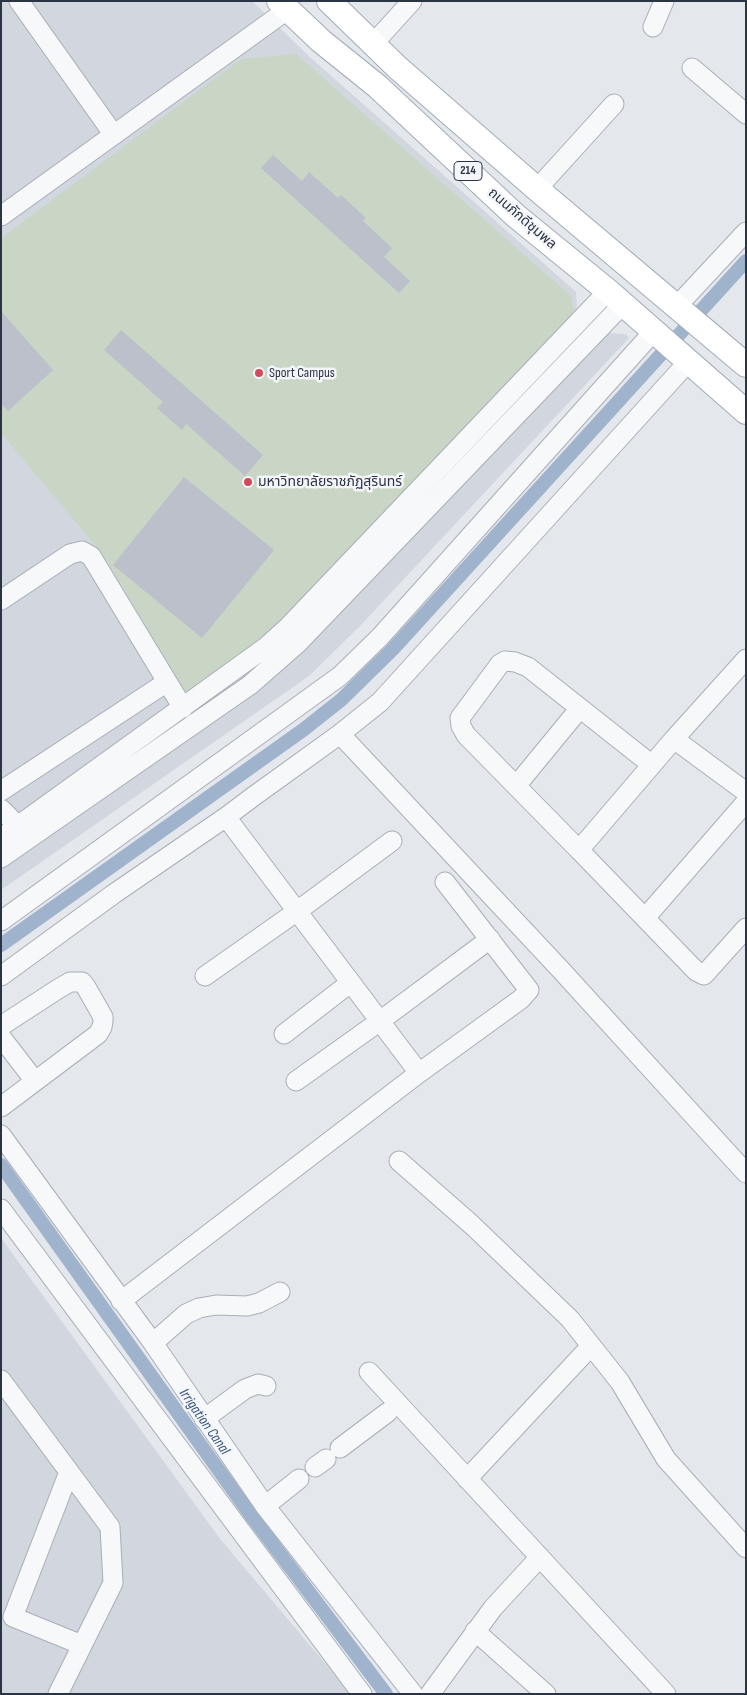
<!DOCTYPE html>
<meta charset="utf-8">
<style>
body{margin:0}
#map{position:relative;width:747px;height:1695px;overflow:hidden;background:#e4e7ec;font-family:"Sofia Sans Condensed",sans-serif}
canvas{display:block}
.frame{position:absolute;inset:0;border:2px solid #2b3445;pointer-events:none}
</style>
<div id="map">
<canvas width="747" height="1695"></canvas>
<div class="frame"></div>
</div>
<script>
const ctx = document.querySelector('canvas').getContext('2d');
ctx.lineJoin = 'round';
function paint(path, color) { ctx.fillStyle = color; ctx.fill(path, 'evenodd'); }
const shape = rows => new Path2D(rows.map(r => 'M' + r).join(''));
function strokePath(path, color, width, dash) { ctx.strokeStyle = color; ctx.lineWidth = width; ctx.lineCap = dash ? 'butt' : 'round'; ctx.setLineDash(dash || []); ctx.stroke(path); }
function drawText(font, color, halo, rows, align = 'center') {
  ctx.font = font + ' "Sofia Sans Condensed","Noto Sans Thai",sans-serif'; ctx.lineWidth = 5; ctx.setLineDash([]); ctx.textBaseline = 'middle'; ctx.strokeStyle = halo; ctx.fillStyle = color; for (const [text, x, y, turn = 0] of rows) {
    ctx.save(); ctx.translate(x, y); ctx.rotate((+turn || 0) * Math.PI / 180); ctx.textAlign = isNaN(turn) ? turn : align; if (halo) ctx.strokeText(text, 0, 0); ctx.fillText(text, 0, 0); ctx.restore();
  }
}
const built = shape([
 [1,1,252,1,311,58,576,292,577,309,606,333,625,334,629,338,360,626,309,676,1,890],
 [1,1238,221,1540,351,1694,1,1694]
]);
const green = shape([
 [296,54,571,296,574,313,271,631,186,693,105,557,1,433,1,238,241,59]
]);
const canal = shape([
 [1,945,303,730,341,700,393,649,746,261],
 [1,1165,250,1514,386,1694]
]);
const building = shape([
 [273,155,302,181,309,172,338,198,341,195,366,218,363,221,392,248,384,257,410,281,399,293,261,168],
 [1,311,53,370,8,411,1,404],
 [121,330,263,455,245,476,186,424,182,430,157,408,163,402,104,350],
 [184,477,274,550,202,638,113,565]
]);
const minor = shape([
 [19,1,114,135],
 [653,27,664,1],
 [373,44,412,1],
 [692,68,746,114],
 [537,189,614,104],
 [1,216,287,10],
 [677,306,746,232],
 [1,600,70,554,82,551,91,556,183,708],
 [746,659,674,739,746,792],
 [340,734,560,969,746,1173],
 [674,739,579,850,696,971,704,975,746,928],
 [516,786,580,708],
 [1,791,167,682],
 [1,809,18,826],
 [1,838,266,647,288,627,608,291],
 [579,850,466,735,461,726,460,718,500,664,505,661,515,662,528,667,652,765],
 [1,858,250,685,299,642,623,304],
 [645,918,746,802],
 [1,921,340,676,380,637,654,331],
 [1,976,115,893,226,817,254,796,340,734,380,702,689,361],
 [205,976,296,912,392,841],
 [1,1026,58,989,70,982,82,982,86,987,103,1017,103,1021,102,1027,98,1034,1,1107],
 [284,1034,350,983],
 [1,1037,35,1081],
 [419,1073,521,999,529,990,445,882],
 [296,1081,380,1021,490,939],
 [1,1135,153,1343,265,1506,413,1694],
 [399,1161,472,1225,570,1319,620,1382,666,1459,746,1548],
 [1,1209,362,1694],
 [121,1301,419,1073,226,817],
 [153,1343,186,1314,199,1308,216,1305,247,1306,259,1303,280,1292],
 [369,1372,666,1694],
 [1,1380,110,1527,113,1583,58,1694],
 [204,1419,245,1389,258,1384,266,1386],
 [340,1448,388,1412],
 [315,1467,326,1459],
 [69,1472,13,1617,82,1645],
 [467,1479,591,1346],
 [265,1506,299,1479],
 [475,1631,546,1694],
 [430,1694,493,1608,540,1557]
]);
const major = shape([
 [279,1,321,41,377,86,516,216,608,291,746,412],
 [329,1,398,68,537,189,746,365]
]);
const markers = [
 [259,373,5,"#d1495b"],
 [248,482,5,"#d1495b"]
];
const shields = [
 [468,171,28]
];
const shieldNames = [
 ["214",468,171]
];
const streetNames = [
 ["ถนนภักดีชุมพล",522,219,41]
];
const poiNames = [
 ["Sport Campus",269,373],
 ["มหาวิทยาลัยราชภัฏสุรินทร์",258,482]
];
const waterNames = [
 ["Irrigation Canal",204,1422,55]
];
paint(built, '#d2d6de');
paint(green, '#c9d6c5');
strokePath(canal, '#9fb4cc', 14);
paint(building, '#bbc0ca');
strokePath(minor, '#a9aeb7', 21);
strokePath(major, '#a3abb8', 26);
strokePath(minor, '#f7f8fa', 19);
strokePath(major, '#fff', 24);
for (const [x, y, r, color] of markers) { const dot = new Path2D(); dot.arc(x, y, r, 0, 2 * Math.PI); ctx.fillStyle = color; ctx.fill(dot); strokePath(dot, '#f4f6f9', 2); }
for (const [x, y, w] of shields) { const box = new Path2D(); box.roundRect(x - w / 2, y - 9.5, w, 19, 4); ctx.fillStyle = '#f4f6f9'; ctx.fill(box); strokePath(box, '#2b3445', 1); }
drawText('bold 12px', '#2b3445', null, shieldNames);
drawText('14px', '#2b3445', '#f4f6f9', streetNames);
drawText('14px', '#2b3445', '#f4f6f9', poiNames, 'left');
drawText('italic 15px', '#34527a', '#f4f6f9', waterNames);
</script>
